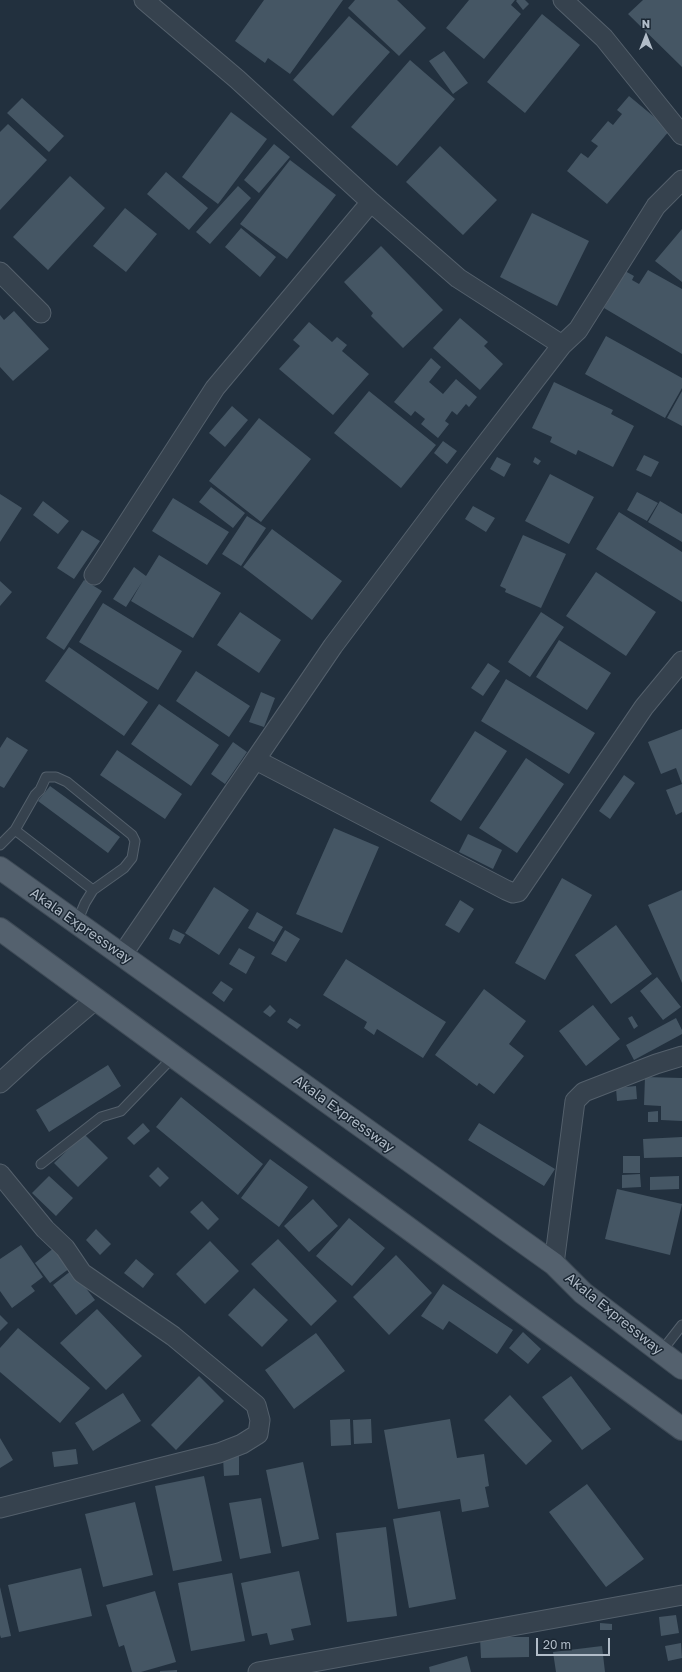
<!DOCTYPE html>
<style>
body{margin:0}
#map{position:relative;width:682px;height:1672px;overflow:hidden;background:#22303e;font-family:"Golos Text",sans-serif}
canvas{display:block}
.north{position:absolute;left:626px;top:16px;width:40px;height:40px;-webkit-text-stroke:3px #1b2733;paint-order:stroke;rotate:0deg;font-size:11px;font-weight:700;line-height:16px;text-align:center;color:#b2bdc9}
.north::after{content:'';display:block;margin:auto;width:14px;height:18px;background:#b2bdc9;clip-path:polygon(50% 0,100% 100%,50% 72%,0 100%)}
.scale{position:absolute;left:536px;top:1638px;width:74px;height:18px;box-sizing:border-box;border:2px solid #b2bdc9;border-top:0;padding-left:5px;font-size:12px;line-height:14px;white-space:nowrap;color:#b2bdc9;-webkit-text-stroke:3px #1b2733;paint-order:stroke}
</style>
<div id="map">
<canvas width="682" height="1672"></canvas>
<div class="north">N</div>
<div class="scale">20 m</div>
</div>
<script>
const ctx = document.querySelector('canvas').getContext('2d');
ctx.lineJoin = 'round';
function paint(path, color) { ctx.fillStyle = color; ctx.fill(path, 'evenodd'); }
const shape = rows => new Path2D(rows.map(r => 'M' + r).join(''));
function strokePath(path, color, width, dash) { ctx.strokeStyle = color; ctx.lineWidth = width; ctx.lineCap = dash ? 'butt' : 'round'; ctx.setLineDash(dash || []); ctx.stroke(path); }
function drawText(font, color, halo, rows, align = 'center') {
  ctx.font = font + ' "Golos Text",sans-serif'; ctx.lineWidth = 3; ctx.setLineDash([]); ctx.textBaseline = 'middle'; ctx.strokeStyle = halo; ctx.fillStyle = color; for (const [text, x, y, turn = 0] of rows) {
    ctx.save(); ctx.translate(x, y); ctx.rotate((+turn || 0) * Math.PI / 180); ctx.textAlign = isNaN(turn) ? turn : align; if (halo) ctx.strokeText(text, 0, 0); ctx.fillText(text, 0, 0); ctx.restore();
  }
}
const building = shape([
 [264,0,343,0,290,74,268,58,265,63,235,41],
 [355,0,397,0,426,28,399,56,348,8],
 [469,0,515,0,511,5,521,14,484,59,446,28],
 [517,0,525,0,529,4,523,10,516,1],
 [643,0,682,0,682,67,628,14],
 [542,14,580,45,525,113,487,82],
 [349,16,390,52,333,116,293,80],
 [444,51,468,83,453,94,429,61],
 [410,60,455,99,397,166,351,127],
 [629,96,670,130,607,204,567,171,581,153,588,158,598,146,591,141,608,121,613,125,622,114,617,110],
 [22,98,64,136,49,152,7,113],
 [231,112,267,139,218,204,182,177],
 [8,124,47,160,0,210,0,132],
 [274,144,290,157,259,193,244,180],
 [440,146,497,200,463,235,406,182],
 [290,160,336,195,287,259,240,224],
 [166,172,208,208,189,230,147,194],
 [70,176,105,208,48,270,13,237],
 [238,186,251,198,210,244,196,232],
 [125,208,157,234,126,272,93,246],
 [532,213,589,241,557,306,500,277],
 [241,228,276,257,260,277,225,247],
 [682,229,682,282,655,261],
 [381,246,443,310,403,348,371,316,373,313,344,282],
 [648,270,682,289,682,354,604,308,625,271,634,276,632,280,639,284],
 [14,311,49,349,13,381,0,367,0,315,4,320],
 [460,318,488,342,484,346,503,364,480,390,433,348],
 [309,322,332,342,337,337,347,345,342,351,369,374,333,415,279,369,300,346,293,340],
 [606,336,682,378,682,388,665,418,585,374],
 [431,358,441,367,429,382,443,394,456,379,477,397,469,407,466,404,457,415,452,411,445,421,449,424,438,438,421,424,425,419,415,411,411,416,394,402],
 [554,382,613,410,611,414,634,426,613,467,578,450,576,455,550,442,552,437,532,428],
 [369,391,436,445,401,488,334,433],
 [682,391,682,426,667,418],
 [232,406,248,420,225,447,209,433],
 [259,418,311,459,261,522,209,481],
 [443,441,457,451,447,464,434,453],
 [644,455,659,462,651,477,636,470],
 [497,457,511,464,504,477,490,469],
 [535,457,541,461,538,465,533,462],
 [550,474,594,497,569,544,525,521],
 [211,487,245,513,233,528,199,502],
 [637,492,658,503,647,521,627,510],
 [0,494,22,508,0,542],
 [173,498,229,532,207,565,152,531],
 [43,501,69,521,58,534,33,515],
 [660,501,682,514,682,542,648,522],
 [473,506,495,518,486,532,465,519],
 [619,512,682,552,682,602,596,549],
 [247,516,266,528,241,566,222,554],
 [272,529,342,581,312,620,243,567],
 [82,530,100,541,74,579,57,568],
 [523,535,566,554,541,608,505,592,506,589,500,586],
 [159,555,221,593,193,638,131,601,142,582,126,607,113,599,134,567,146,576],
 [596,572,656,612,626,656,566,616],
 [84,580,102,591,64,650,46,638],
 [0,581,12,592,0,606],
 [103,603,182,651,158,690,79,642],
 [240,612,281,640,259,673,217,645],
 [541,612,564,627,530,677,508,662],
 [559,640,611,673,587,710,536,677],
 [69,647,148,702,124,736,45,681],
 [488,663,500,671,483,696,471,688],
 [196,671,250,706,229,737,176,701],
 [506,679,595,733,569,774,481,721],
 [261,692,275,698,264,727,249,722],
 [159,704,219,745,191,786,131,744],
 [682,729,682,812,676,815,666,790,682,784,676,768,661,774,648,742],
 [475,731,507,751,461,821,430,801],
 [7,737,28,750,4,788,0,786,0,748],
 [233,742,247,752,225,784,211,774],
 [117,750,182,794,165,819,100,775],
 [526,758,564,784,517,853,479,828],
 [624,775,635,783,610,819,599,811],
 [50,786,120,837,108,853,38,801],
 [334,828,379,847,342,933,296,914],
 [468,834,502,850,493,869,459,852],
 [562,878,592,895,545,980,515,963],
 [214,887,249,910,219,955,185,933],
 [682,890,682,983,648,905],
 [460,900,474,909,459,933,445,925],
 [257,912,283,927,274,942,248,928],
 [616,925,652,974,611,1004,575,955],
 [173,929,185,935,180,944,169,939],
 [285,930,300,939,286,962,271,954],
 [239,948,255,957,246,974,229,964],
 [346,959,446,1022,423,1058,377,1029,374,1035,364,1028,367,1022,323,995],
 [657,977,681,1007,663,1020,640,991],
 [221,981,233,989,224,1002,212,993],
 [484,989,526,1021,509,1044,524,1056,494,1094,479,1083,477,1086,435,1055],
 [270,1005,276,1011,270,1017,263,1012],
 [593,1005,620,1039,586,1066,559,1031],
 [632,1016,638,1026,634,1029,628,1018],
 [290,1018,301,1025,297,1029,287,1022],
 [676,1018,682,1030,682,1034,634,1060,626,1045],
 [108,1065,121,1086,49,1132,36,1110],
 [645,1077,682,1078,682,1121,661,1120,661,1106,644,1105],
 [636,1086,637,1099,617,1101,616,1088],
 [181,1097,263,1164,238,1195,156,1127],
 [658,1111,658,1122,648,1122,648,1112],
 [143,1123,150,1131,134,1145,127,1138],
 [479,1123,555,1169,544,1186,468,1140],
 [84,1134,108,1158,78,1187,54,1163],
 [682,1137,682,1157,644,1158,643,1139],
 [623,1156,640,1156,640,1173,623,1173],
 [270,1159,308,1187,279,1227,241,1198],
 [158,1167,169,1178,160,1187,149,1176],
 [640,1174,641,1187,622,1188,622,1175],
 [49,1176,73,1198,56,1216,32,1193],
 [679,1176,679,1189,650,1190,650,1177],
 [617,1189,682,1204,670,1255,605,1239],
 [313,1199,338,1226,309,1252,284,1226],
 [202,1201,219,1219,208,1230,190,1212],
 [349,1218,385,1248,352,1286,316,1256],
 [96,1229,111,1244,100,1255,86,1240],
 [278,1239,337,1301,311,1326,251,1264],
 [210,1241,239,1271,205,1304,176,1274],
 [21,1245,43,1277,31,1286,35,1291,12,1308,0,1291,0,1259],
 [55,1247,70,1268,50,1283,35,1263],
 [396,1255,432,1293,389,1335,353,1297],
 [136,1259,154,1274,143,1288,124,1273],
 [72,1270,95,1300,76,1315,53,1285],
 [443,1284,513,1330,497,1354,449,1321,443,1330,421,1316],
 [254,1288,288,1320,262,1347,228,1315],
 [97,1309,142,1356,106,1390,60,1343],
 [0,1315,8,1323,0,1331],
 [18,1328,90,1388,60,1423,0,1372,0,1348],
 [523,1332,541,1349,528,1364,509,1348],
 [316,1333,345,1371,294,1409,265,1370],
 [199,1376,224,1401,176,1450,151,1425],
 [571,1376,611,1429,582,1450,542,1397],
 [123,1393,141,1421,93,1451,75,1423],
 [510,1395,552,1441,526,1465,484,1420],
 [350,1419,351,1445,331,1446,330,1420],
 [371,1419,372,1443,354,1444,353,1420],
 [450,1419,457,1458,484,1454,489,1486,485,1487,489,1507,462,1512,460,1499,398,1509,384,1430],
 [0,1438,13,1460,0,1468],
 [76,1449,78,1464,54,1467,52,1452],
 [239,1456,239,1475,224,1476,223,1457],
 [303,1462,319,1539,282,1547,266,1470],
 [204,1476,222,1561,173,1571,155,1486],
 [587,1484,644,1559,606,1587,549,1512],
 [261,1498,271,1553,240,1559,229,1503],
 [135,1502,153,1575,103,1587,85,1514],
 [440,1511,456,1599,409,1608,393,1519],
 [386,1527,397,1616,347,1622,336,1533],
 [81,1568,92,1616,19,1632,8,1585],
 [299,1571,311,1625,291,1629,294,1640,270,1645,267,1633,252,1636,241,1583],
 [232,1573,245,1641,191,1651,178,1583],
 [0,1587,11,1636,1,1638,0,1635],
 [155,1591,176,1662,141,1672,132,1672,124,1645,119,1647,106,1605],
 [676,1615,679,1633,661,1636,659,1617],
 [600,1623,612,1624,612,1630,600,1630],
 [480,1637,529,1637,529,1657,481,1658],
 [681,1643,682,1658,668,1661,665,1646],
 [602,1646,605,1672,556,1672,553,1652],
 [467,1656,471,1672,430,1672,429,1667],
 [177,1670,177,1672,160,1672,160,1671]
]);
const lane = shape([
 [15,830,93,890],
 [0,845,15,830,35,795,40,790,46,777,56,777,67,782,132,835,135,841,132,858,124,868,93,890,85,903,77,922],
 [41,1164,101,1117,121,1111,173,1057],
 [661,1352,682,1325]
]);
const street = shape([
 [144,0,237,79,371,202,458,278,562,345],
 [563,0,604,38,682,135],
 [0,272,41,313],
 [94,575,215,388,371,202],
 [256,760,506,890,513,893,518,892,644,707,682,661],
 [122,955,333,646,451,489,562,345,578,330,656,206,682,180],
 [0,1083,36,1050,96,999],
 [0,1174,45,1229,65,1248,82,1273,173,1336,256,1405,260,1420,258,1434,242,1444,219,1453,0,1508],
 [554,1264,575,1101,584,1092,656,1064,682,1056],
 [258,1672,682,1595]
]);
const primary = shape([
 [0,868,554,1264,583,1293,682,1368],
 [0,929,682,1429]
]);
const streetNames = [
 ["Akala Expressway",81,926,35],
 ["Akala Expressway",344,1114,36],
 ["Akala Expressway",614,1314,39]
];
paint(building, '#455664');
strokePath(lane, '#54606c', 11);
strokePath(street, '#54606c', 21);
strokePath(primary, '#3f4b57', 24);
strokePath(lane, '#36424e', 9);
strokePath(street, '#36424e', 19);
strokePath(primary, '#54616e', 22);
drawText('14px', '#b2bdc9', '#1b2733', streetNames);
</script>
